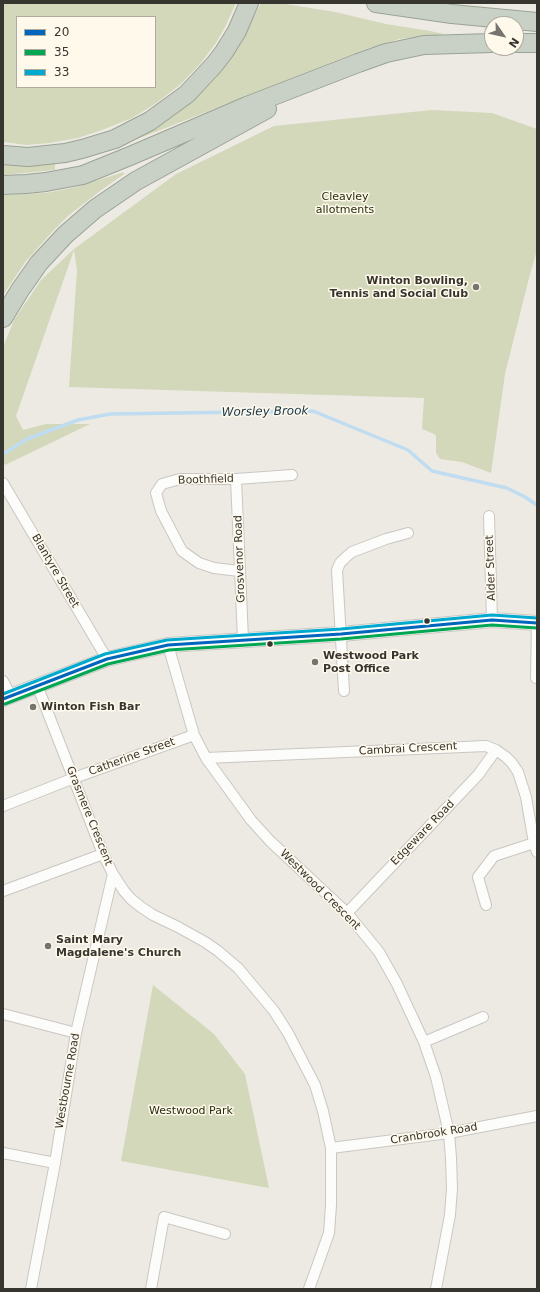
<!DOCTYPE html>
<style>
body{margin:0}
#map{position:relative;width:540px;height:1292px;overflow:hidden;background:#edeae3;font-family:"DejaVu Sans",sans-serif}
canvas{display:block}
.frame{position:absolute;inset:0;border:4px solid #373530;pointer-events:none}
.legend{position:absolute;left:16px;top:16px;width:140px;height:72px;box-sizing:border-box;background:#fff9ec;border:1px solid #afaba1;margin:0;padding:5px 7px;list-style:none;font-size:12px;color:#373530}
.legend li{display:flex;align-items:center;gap:8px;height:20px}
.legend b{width:20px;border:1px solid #afaba1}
.north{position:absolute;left:484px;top:16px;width:40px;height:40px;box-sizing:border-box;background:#fff9ec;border:1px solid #afaba1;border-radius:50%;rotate:124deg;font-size:11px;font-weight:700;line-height:16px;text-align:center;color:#373530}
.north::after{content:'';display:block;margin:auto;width:14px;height:18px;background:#77746f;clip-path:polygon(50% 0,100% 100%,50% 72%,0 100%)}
</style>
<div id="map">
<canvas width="540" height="1292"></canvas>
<div class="frame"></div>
<ul class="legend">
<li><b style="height:5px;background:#0065bd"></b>20</li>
<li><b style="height:5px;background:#00a651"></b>35</li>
<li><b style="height:5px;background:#00a9ce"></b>33</li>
</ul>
<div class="north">N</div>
</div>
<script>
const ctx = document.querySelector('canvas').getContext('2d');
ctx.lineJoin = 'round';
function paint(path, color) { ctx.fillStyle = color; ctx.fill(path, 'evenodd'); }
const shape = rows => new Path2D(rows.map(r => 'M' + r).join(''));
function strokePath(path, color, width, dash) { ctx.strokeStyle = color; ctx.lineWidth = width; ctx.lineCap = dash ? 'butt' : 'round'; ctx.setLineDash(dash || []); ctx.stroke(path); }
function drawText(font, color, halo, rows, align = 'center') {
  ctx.font = font + ' "DejaVu Sans",sans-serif'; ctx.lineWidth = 3; ctx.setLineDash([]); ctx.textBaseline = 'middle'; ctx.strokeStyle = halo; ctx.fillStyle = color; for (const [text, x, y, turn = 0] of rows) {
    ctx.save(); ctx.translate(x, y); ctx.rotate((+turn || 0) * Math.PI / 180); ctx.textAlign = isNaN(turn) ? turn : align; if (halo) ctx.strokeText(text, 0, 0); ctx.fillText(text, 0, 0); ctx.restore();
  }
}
const green = shape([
 [3,3,236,3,226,25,216,43,200,64,181,84,155,104,132,118,102,130,78,138,49,143,27,145,3,142],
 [17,17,155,17,155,87,17,87],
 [261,3,280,3,335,12,386,24,430,31,444,34,399,39,366,49,135,140,162,124,191,101,215,78,226,65,245,35],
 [432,110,492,113,537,129,537,250,529,278,505,374,491,473,462,462,440,459,436,453,436,436,434,434,422,429,424,398,69,387,77,270,74,250,16,416,23,430,46,424,90,424,5,465,3,461,3,347,14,320,41,280,74,249,176,174,274,126],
 [3,163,55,163,55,170,3,175],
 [124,172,124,174,100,191,69,215,53,231,26,261,3,295,3,195,46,193,76,187],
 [153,985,214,1034,245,1074,269,1188,121,1161]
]);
const stream = shape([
 [3,454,27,439,78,420,110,414,313,411,408,450,432,471,507,488,525,497,537,505]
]);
const minor = shape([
 [236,479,243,639],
 [3,483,107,659],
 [489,516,492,620],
 [239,571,214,568,199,563,182,551,161,511,156,493,162,484,180,479,236,479,292,475],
 [168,645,194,735,206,758,251,820,270,841,347,913,379,952,397,984,424,1042,436,1077,449,1133,451,1158,452,1188,450,1215,436,1289],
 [536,678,537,623],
 [3,681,11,696],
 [37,685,103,854,113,874,124,891,131,899,141,907,153,915,178,927,205,942,218,951,238,968,274,1011,288,1033,315,1085,323,1111,331,1148,331,1205,329,1233,309,1289],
 [344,691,337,570,340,563,346,557,352,552,386,539,408,533],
 [206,758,486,746,496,750,506,757,512,763,518,772,526,797,534,843,537,852],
 [3,806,74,778,194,735],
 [3,891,103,854],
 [486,905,478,877,494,856,534,843],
 [347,913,478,775,496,750],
 [3,1014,76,1033],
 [424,1042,483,1017],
 [331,1148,449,1133,537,1116],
 [3,1153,55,1163],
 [31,1289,55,1163,76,1033,113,874],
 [151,1289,164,1217,225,1234]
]);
const secondary = shape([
 [3,699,107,659,168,645,341,634,492,620,537,623]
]);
const motorway = shape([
 [376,3,452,14,537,22],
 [516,43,537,43],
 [3,155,28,157,65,153,82,149,115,139,150,121,187,94,214,65,224,52,237,31,249,3],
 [3,185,26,184,46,182,83,175,130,156,247,106,358,63,386,53,424,45,492,43],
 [3,318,20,290,39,263,65,235,95,209,136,181,267,109]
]);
const bus1 = shape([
 [3,699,107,659,168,645,341,634,492,620,537,623]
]);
const bus2 = shape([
 [5,704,108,664,169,650,341,639,492,625,537,628]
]);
const bus3 = shape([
 [3,694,105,654,167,640,341,629,492,615,537,618]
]);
const markers = [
 [476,287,4,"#77746f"],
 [427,621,3.5,"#373530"],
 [270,644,3.5,"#373530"],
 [315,662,4,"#77746f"],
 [33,707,4,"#77746f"],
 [48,946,4,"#77746f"]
];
const parkNames = [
 ["Cleavley",345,197],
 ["allotments",345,210],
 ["Westwood Park",191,1111]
];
const poiNames = [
 ["Winton Bowling,",468,281,"right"],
 ["Tennis and Social Club",468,294,"right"],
 ["Westwood Park",323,656],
 ["Post Office",323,669],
 ["Winton Fish Bar",41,707],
 ["Saint Mary",56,940],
 ["Magdalene's Church",56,953]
];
const streetNames = [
 ["Boothfield",206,480,-2],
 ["Grosvenor Road",240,559,-92],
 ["Alder Street",491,568,-92],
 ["Blantyre Street",55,571,60],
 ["Cambrai Crescent",408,749,-3],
 ["Catherine Street",132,757,-20],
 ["Grasmere Crescent",89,816,68],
 ["Edgeware Road",423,833,-46],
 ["Westwood Crescent",320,890,45],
 ["Westbourne Road",68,1081,-80],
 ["Cranbrook Road",434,1134,-9]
];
const waterNames = [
 ["Worsley Brook",265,412,-1]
];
paint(green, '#d3d8ba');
strokePath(stream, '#bfdcf0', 3.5);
strokePath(minor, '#cac7c2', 12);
strokePath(secondary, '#cac7c2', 16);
strokePath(motorway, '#9aa295', 20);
strokePath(minor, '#fcfcfb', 10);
strokePath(secondary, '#fcfcfb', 14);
strokePath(motorway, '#c9d1c7', 18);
strokePath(bus1, '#0065bd', 3);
strokePath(bus2, '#00a651', 3);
strokePath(bus3, '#00a9ce', 3);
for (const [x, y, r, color] of markers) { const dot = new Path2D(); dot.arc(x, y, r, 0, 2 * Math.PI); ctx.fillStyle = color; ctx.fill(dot); strokePath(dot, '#fff9ec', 1.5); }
drawText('11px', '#272e0c', '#fff9ec', parkNames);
drawText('bold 11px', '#373530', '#fff9ec', poiNames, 'left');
drawText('11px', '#373530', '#fff9ec', streetNames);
drawText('italic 12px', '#14354a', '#fff9ec', waterNames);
</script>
